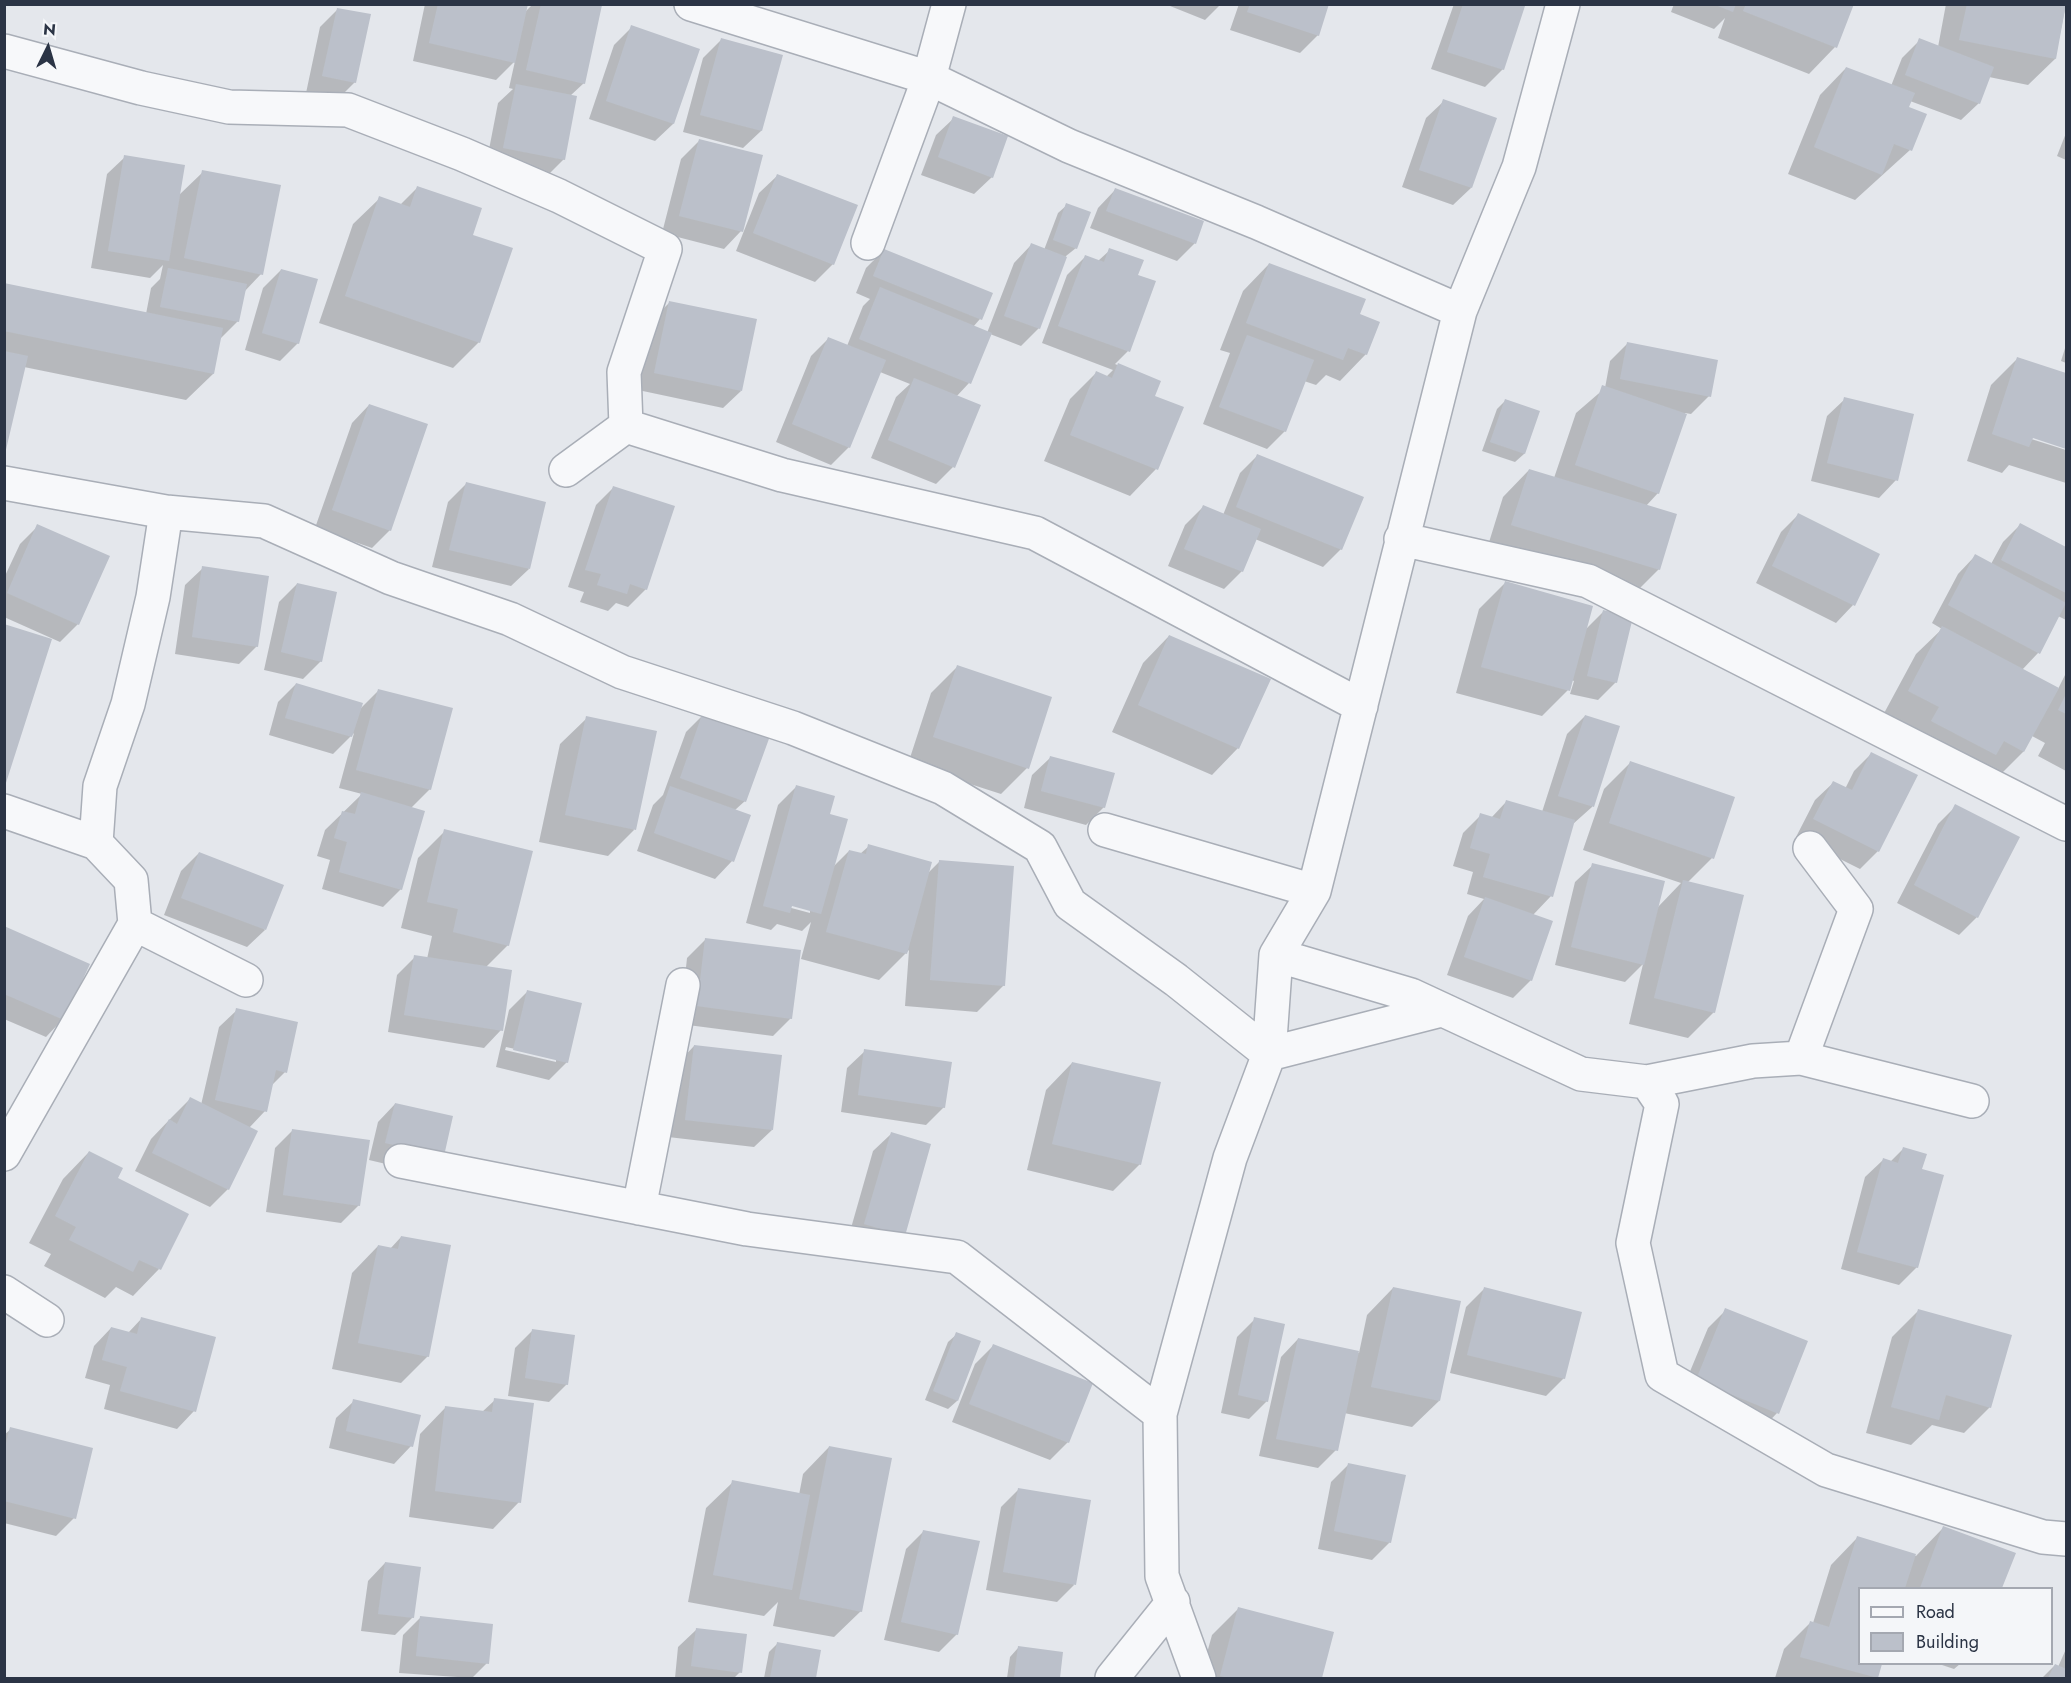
<!DOCTYPE html>
<style>
body{margin:0}
#map{position:relative;width:2071px;height:1683px;overflow:hidden;background:#e4e7ec;font-family:Jost,sans-serif}
canvas{display:block}
.frame{position:absolute;inset:0;border:6px solid #2b3445;pointer-events:none}
.legend{position:absolute;left:1858px;top:1587px;width:195px;height:78px;box-sizing:border-box;background:#f4f6f9;border:2px solid #a4a8b1;margin:0;padding:8px 10px;list-style:none;font-size:18px;color:#2b3445}
.legend li{display:flex;align-items:center;gap:12px;height:30px}
.legend b{width:30px;border:2px solid #a4a8b1}
.north{position:absolute;left:18px;top:18px;width:60px;height:60px;-webkit-text-stroke:4px #f4f6f9;paint-order:stroke;rotate:5deg;font-size:16px;font-weight:700;line-height:24px;text-align:center;color:#2b3445}
.north::after{content:'';display:block;margin:auto;width:21px;height:27px;background:#2b3445;clip-path:polygon(50% 0,100% 100%,50% 72%,0 100%)}
</style>
<div id="map">
<canvas width="2071" height="1683"></canvas>
<div class="frame"></div>
<ul class="legend">
<li><b style="height:8px;background:#f7f8fa"></b>Road</li>
<li><b style="height:16px;background:#bbc0ca"></b>Building</li>
</ul>
<div class="north">N</div>
</div>
<script>
const ctx = document.querySelector('canvas').getContext('2d');
ctx.lineJoin = 'round';
function paint(path, color) { ctx.fillStyle = color; ctx.fill(path, 'evenodd'); }
const shape = rows => new Path2D(rows.map(r => 'M' + r).join(''));
function strokePath(path, color, width, dash) { ctx.strokeStyle = color; ctx.lineWidth = width; ctx.lineCap = dash ? 'butt' : 'round'; ctx.setLineDash(dash || []); ctx.stroke(path); }
const shadow = shape([
 [425,4,527,4,525,12,533,4,600,6,584,83,570,96,564,159,546,177,486,165,498,103,513,89,509,88,515,61,496,80,413,61],
 [1165,4,1221,4,1205,20],
 [1239,4,1327,4,1318,35,1300,53,1230,30],
 [1454,4,1515,4,1523,7,1503,69,1485,87,1431,69],
 [1674,4,1852,4,1835,47,1809,74,1718,38,1725,18,1714,29,1671,12],
 [1946,4,2066,4,2055,59,2028,85,1989,77,1979,103,1961,120,1910,101,1907,107,1910,150,1855,200,1788,174,1820,95,1846,68,1891,86,1902,58,1920,40,1938,47],
 [338,9,355,82,337,100,306,93,320,27],
 [632,27,698,50,673,124,655,141,589,119,614,45],
 [721,40,781,56,761,131,743,148,683,132,703,58],
 [1444,101,1471,188,1453,205,1402,187,1426,118],
 [954,118,992,177,974,194,921,175,936,135],
 [2066,133,2066,160,2057,156],
 [699,141,741,231,724,249,662,233,681,159],
 [125,157,179,195,203,172,261,274,244,292,238,321,219,340,213,374,186,400,24,367,4,452,4,285,146,314,151,288,160,279,163,265,150,278,91,268,107,174],
 [777,176,833,264,815,282,736,251,759,193],
 [417,188,471,236,479,342,453,368,319,323,353,224,380,198,400,205],
 [1115,190,1195,243,1177,261,1090,228,1098,208],
 [1067,205,1076,248,1066,256,1039,328,1021,346,990,334,969,383,956,397,953,467,936,484,871,458,896,397,910,384,880,372,849,447,831,465,776,442,811,356,829,338,847,346,863,306,870,299,856,293,866,268,884,250,991,294,980,319,973,327,987,333,1014,263,1031,245,1044,250,1058,213],
 [1110,250,1137,276,1128,351,1115,364,1159,382,1153,396,1156,469,1130,496,1044,461,1070,399,1096,373,1106,377,1113,370,1042,343,1067,275,1085,257,1098,261],
 [1269,264,1359,315,1366,354,1340,381,1326,375,1316,385,1304,381,1285,431,1267,449,1203,424,1230,353,1220,350,1243,291],
 [281,270,298,343,280,361,245,350,263,288],
 [670,302,741,391,723,408,638,390,652,320],
 [1628,343,1709,396,1691,414,1685,413,1658,493,1646,506,1659,569,1632,596,1486,552,1503,497,1529,470,1554,478,1576,413,1605,388,1610,361],
 [2066,345,2066,363,2061,361],
 [2018,358,2066,374,2066,447,2026,434,2025,437,2066,450,2066,483,2009,465,2002,473,1967,461,1991,385],
 [1845,399,1896,480,1879,498,1811,481,1827,416],
 [1505,401,1538,412,1524,454,1515,462,1482,451,1497,409],
 [369,405,390,530,372,548,315,528,352,423],
 [1258,455,1341,549,1323,567,1255,539,1242,571,1224,589,1168,566,1185,525,1203,507,1223,515,1240,473],
 [466,484,529,569,511,586,432,567,448,502],
 [613,488,646,589,628,607,616,603,608,611,580,602,584,592,568,587,596,505],
 [1798,515,1853,605,1836,623,1756,583,1781,532],
 [2020,525,2066,548,2066,620,2058,616,2038,653,2022,670,2058,689,2066,673,2066,771,2038,756,2045,743,2032,736,2023,752,1997,778,1882,717,1916,654,1942,629,1932,623,1958,574,1975,556,1991,564,2003,542],
 [38,526,78,624,60,642,4,617,4,578,20,544],
 [203,568,257,646,239,664,175,654,185,585],
 [1505,583,1585,630,1603,612,1616,682,1598,700,1570,694,1574,681,1571,680,1568,690,1542,716,1456,693,1479,609],
 [297,584,321,661,303,679,264,670,279,602],
 [1169,636,1238,748,1212,775,1112,732,1143,663],
 [957,667,1027,768,1001,794,908,764,931,693],
 [296,684,360,709,379,690,430,789,411,808,401,889,383,907,322,889,330,860,317,856,325,830,362,794,339,788,354,733,333,754,269,735,278,702],
 [704,714,745,801,735,810,732,861,715,879,637,851,653,805,663,795,686,732],
 [1585,716,1618,727,1592,807,1573,824,1551,896,1533,915,1531,980,1513,998,1447,975,1468,916,1484,899,1467,894,1473,872,1453,866,1463,833,1481,815,1491,818,1506,802,1542,812,1567,734],
 [587,718,634,830,608,856,539,842,560,744],
 [1872,753,1878,851,1860,869,1796,837,1815,800,1833,783,1845,789,1854,771],
 [1050,758,1104,807,1086,825,1024,808,1032,775],
 [1630,763,1712,858,1688,882,1714,1012,1688,1038,1629,1024,1643,964,1625,982,1555,965,1575,882,1593,865,1657,908,1681,883,1583,850,1604,789],
 [796,787,832,868,849,851,860,854,869,846,927,874,939,862,1004,985,977,1012,905,1006,909,950,879,980,801,959,811,922,802,931,777,924,771,930,746,923,778,805],
 [785,903,810,910,810,913,784,906],
 [1956,806,1977,917,1959,935,1897,903,1938,824],
 [445,831,508,945,485,968,501,1030,484,1048,388,1032,397,975,415,957,427,959,432,936,401,928,418,858],
 [199,853,265,930,247,947,164,915,181,871],
 [4,928,63,1019,46,1037,4,1019],
 [705,940,791,1018,773,1036,680,1024,687,958],
 [527,992,567,1062,549,1080,496,1067,509,1010],
 [506,1047,556,1058,556,1062,505,1050],
 [237,1010,285,1072,271,1086,265,1111,249,1128,228,1189,210,1207,135,1171,151,1139,172,1117,190,1099,201,1105,219,1027],
 [694,1046,772,1130,754,1147,668,1137,677,1064],
 [865,1051,944,1107,926,1125,841,1112,847,1068],
 [1072,1063,1140,1164,1113,1191,1027,1170,1046,1090],
 [395,1104,424,1173,369,1160,378,1122],
 [293,1130,359,1205,341,1223,266,1212,275,1148],
 [891,1134,903,1235,847,1242,873,1151],
 [1903,1149,1920,1170,1917,1267,1899,1285,1841,1269,1865,1177,1883,1160,1890,1162],
 [89,1152,116,1179,159,1269,133,1296,116,1287,105,1298,44,1266,51,1254,29,1243,63,1179],
 [401,1237,428,1356,401,1383,332,1369,352,1273,378,1246,390,1249],
 [1393,1288,1439,1401,1412,1427,1344,1413,1336,1450,1318,1468,1259,1456,1281,1357,1298,1339,1359,1353,1367,1315],
 [1484,1289,1564,1378,1546,1396,1450,1373,1466,1307],
 [1726,1310,1777,1413,1760,1431,1679,1398,1708,1328],
 [1919,1310,1990,1407,1964,1433,1932,1425,1911,1445,1866,1433,1892,1337],
 [142,1318,194,1411,177,1429,104,1409,110,1385,85,1378,94,1346,111,1328,128,1333],
 [1255,1319,1267,1401,1249,1419,1221,1413,1237,1337],
 [532,1331,567,1384,549,1402,508,1396,515,1348],
 [957,1334,979,1342,957,1401,948,1409,925,1400,948,1342],
 [993,1346,1068,1442,1050,1460,952,1422,975,1364],
 [495,1400,519,1502,493,1529,409,1517,420,1434,446,1407,482,1412],
 [354,1401,411,1446,394,1464,329,1448,336,1418],
 [11,1429,74,1518,56,1536,4,1523,4,1435],
 [829,1447,861,1611,834,1637,773,1626,778,1602,764,1616,688,1602,706,1508,733,1482,799,1495,803,1474],
 [1349,1464,1390,1542,1372,1560,1318,1549,1331,1482],
 [1018,1490,1074,1585,1057,1602,986,1590,1001,1507],
 [1943,1528,2014,1554,2001,1588,1860,1588,1860,1664,1881,1664,1876,1678,1775,1678,1784,1649,1810,1623,1813,1623,1831,1565,1857,1538,1916,1556],
 [924,1531,957,1634,939,1652,884,1640,906,1549],
 [385,1563,413,1617,395,1635,361,1631,368,1581],
 [1239,1608,1332,1633,1320,1678,1200,1678,1212,1635],
 [420,1618,487,1663,472,1678,399,1673,403,1635],
 [696,1630,740,1672,734,1678,675,1678,678,1647],
 [777,1644,819,1651,815,1678,764,1678,769,1652],
 [1018,1648,1061,1653,1058,1678,1007,1678,1010,1657],
 [2066,1649,2066,1678,2042,1678,2055,1665,2058,1667],
 [1939,1664,1960,1664,1954,1669]
]);
const building = shape([
 [438,4,528,4,515,63,429,43],
 [541,4,602,5,585,84,526,70],
 [1250,4,1329,4,1319,36,1247,12],
 [1463,4,1525,6,1504,70,1447,52],
 [1713,4,1736,4,1733,12],
 [1746,4,1854,4,1837,48,1743,11],
 [1967,4,2066,4,2056,59,1959,40],
 [337,8,371,14,356,83,322,76],
 [631,25,700,49,674,124,606,101],
 [721,38,783,55,762,131,700,115],
 [1919,38,1994,67,1980,104,1905,75],
 [1846,67,1915,93,1909,107,1927,114,1912,151,1894,144,1882,175,1814,147],
 [516,84,577,96,565,160,503,148],
 [1443,99,1497,118,1472,188,1419,170],
 [953,116,1008,136,993,178,938,157],
 [699,139,763,155,743,232,679,216],
 [124,155,185,165,169,261,108,251],
 [202,170,281,185,263,275,184,258],
 [777,174,858,205,834,265,753,233],
 [417,186,482,208,473,235,513,248,480,343,345,296,379,196,410,207],
 [1115,188,1204,221,1196,244,1106,211],
 [1066,203,1091,212,1077,249,1053,240],
 [1031,243,1067,257,1040,329,1004,316],
 [1109,248,1144,260,1138,275,1156,281,1130,352,1058,326,1085,255,1104,262],
 [884,249,993,293,982,320,873,276],
 [1269,263,1366,299,1360,314,1380,322,1367,355,1348,348,1343,360,1246,323],
 [168,268,247,284,239,322,160,307],
 [281,269,318,279,299,344,262,333],
 [4,283,223,328,214,374,4,331],
 [880,287,992,333,971,384,859,339],
 [669,301,757,319,742,391,654,373],
 [1247,335,1314,360,1286,432,1219,407],
 [828,337,886,360,850,448,792,424],
 [1627,342,1718,360,1711,397,1620,379],
 [4,351,28,356,5,454,4,454],
 [2017,357,2066,373,2066,449,2033,438,2029,447,1992,434],
 [1118,363,1161,381,1155,396,1184,407,1158,470,1070,435,1096,371,1112,378],
 [914,378,981,405,955,468,888,440],
 [1602,385,1687,414,1659,494,1575,465],
 [1844,397,1914,414,1898,481,1827,463],
 [1505,399,1540,411,1525,454,1490,442],
 [369,404,428,424,391,531,332,510],
 [1257,454,1364,497,1342,550,1236,507],
 [1529,469,1677,514,1660,570,1511,525],
 [466,482,546,502,530,569,449,550],
 [613,486,675,506,647,590,630,584,627,594,597,585,601,574,585,570],
 [1203,505,1261,529,1243,572,1184,549],
 [1798,513,1880,554,1855,606,1772,566],
 [2020,523,2066,547,2066,593,2001,560],
 [37,524,110,556,79,625,7,593],
 [1975,554,2066,603,2040,654,1948,605],
 [202,566,269,576,258,647,192,637],
 [1505,581,1593,606,1570,691,1481,667],
 [297,583,337,592,322,662,281,652],
 [1603,610,1633,617,1617,683,1587,676],
 [4,624,52,639,5,786,4,786],
 [1942,626,2059,688,2024,752,2004,741,1996,755,1931,721,1939,707,1908,691],
 [1169,635,1271,679,1239,749,1138,705],
 [957,665,1052,697,1029,769,933,737],
 [296,683,363,703,352,737,285,718],
 [378,689,453,708,431,790,356,770],
 [2066,694,2066,714,2058,710],
 [703,712,770,736,746,802,680,778],
 [1585,715,1620,726,1594,807,1558,796],
 [586,716,657,731,636,830,565,815],
 [1871,752,1918,775,1879,852,1813,819,1833,781,1852,790],
 [1050,756,1115,773,1105,808,1041,791],
 [1630,761,1735,797,1714,859,1609,823],
 [796,785,835,796,830,814,848,819,821,914,792,906,790,913,763,906],
 [670,786,751,815,734,862,654,833],
 [361,792,425,811,402,890,339,872,347,842,334,838,342,811,355,814],
 [1506,800,1575,820,1553,897,1483,877,1490,854,1470,848,1480,813,1500,819],
 [1955,804,2020,837,1978,918,1914,885],
 [444,829,533,851,509,946,453,932,458,909,427,902],
 [868,844,932,862,907,954,826,932,849,850,866,854],
 [199,852,284,885,266,930,181,898],
 [939,860,1014,866,1005,986,930,980],
 [1592,863,1665,881,1644,965,1571,947],
 [1683,880,1744,895,1715,1013,1654,998],
 [1485,897,1553,921,1532,981,1464,957],
 [4,926,90,964,64,1020,4,994],
 [705,938,801,950,792,1019,697,1006],
 [414,955,512,970,503,1031,404,1015],
 [527,990,582,1003,568,1063,513,1050],
 [236,1008,298,1022,287,1073,276,1070,267,1112,215,1100],
 [694,1045,782,1055,773,1130,685,1120],
 [864,1049,952,1062,945,1108,858,1095],
 [1072,1062,1161,1082,1141,1165,1052,1144],
 [190,1097,258,1131,229,1190,152,1153,169,1119,177,1124],
 [395,1103,453,1116,444,1156,385,1143],
 [292,1129,370,1140,360,1206,283,1195],
 [891,1132,931,1144,905,1236,864,1224],
 [1903,1147,1927,1154,1922,1169,1944,1175,1918,1268,1857,1252,1883,1158,1898,1163],
 [89,1151,123,1168,118,1178,189,1214,161,1270,139,1260,133,1272,69,1240,76,1227,55,1216],
 [401,1236,451,1245,429,1357,358,1343,378,1245,398,1249],
 [1393,1287,1461,1301,1440,1401,1371,1387],
 [1484,1287,1582,1312,1565,1379,1467,1355],
 [1725,1308,1808,1341,1779,1414,1696,1380],
 [1918,1309,2012,1335,1991,1408,1946,1395,1939,1420,1891,1407],
 [141,1317,216,1337,196,1412,120,1391,127,1367,102,1360,111,1327,137,1334],
 [1254,1317,1285,1324,1268,1402,1238,1395],
 [532,1329,575,1335,568,1385,525,1378],
 [956,1332,981,1341,958,1401,933,1391],
 [1298,1338,1359,1351,1338,1451,1276,1439],
 [993,1344,1093,1383,1069,1443,969,1404],
 [494,1398,534,1403,521,1503,435,1491,445,1406,492,1412],
 [353,1399,421,1415,413,1447,346,1431],
 [10,1427,93,1448,76,1519,4,1501,4,1451],
 [829,1446,892,1458,862,1612,799,1599],
 [1348,1463,1406,1475,1391,1543,1334,1531],
 [732,1480,810,1495,792,1590,713,1575],
 [1018,1488,1091,1500,1076,1585,1003,1572],
 [1943,1526,2016,1553,2002,1588,1920,1588],
 [923,1530,980,1541,958,1635,901,1622],
 [1857,1536,1916,1554,1905,1588,1860,1588,1860,1664,1882,1664,1878,1678,1800,1657,1810,1621,1829,1627],
 [385,1562,421,1567,414,1618,378,1614],
 [1238,1607,1334,1632,1322,1678,1229,1678,1220,1676],
 [420,1616,493,1624,489,1664,416,1656],
 [696,1628,747,1634,742,1673,691,1666],
 [777,1642,821,1650,816,1678,770,1678],
 [1018,1646,1063,1652,1060,1678,1014,1678],
 [2055,1664,2066,1669,2066,1678,2048,1678]
]);
const minor = shape([
 [691,4,929,78,1069,146,1256,222,1460,311],
 [4,51,141,88,229,107,348,110,462,154,559,196,665,249,624,372,626,426],
 [868,243,929,78,949,4],
 [566,470,626,426,782,475,1035,533,1361,706],
 [4,483,166,512],
 [1401,539,1588,581,2066,824],
 [4,811,96,843],
 [1105,830,1314,891],
 [135,924,246,980],
 [1276,955,1411,995,1581,1074,1647,1082,1753,1061,1801,1058,1972,1101],
 [1801,1058,1856,909,1810,848],
 [1647,1082,1662,1104,1633,1243,1662,1375,1826,1470,2043,1537,2066,1539],
 [4,1154,135,924,131,880,96,843,100,786,128,704,153,597,166,512,264,521,391,578,510,619,622,672,793,728,943,788,1040,847,1070,904,1176,980,1269,1054,1441,1010],
 [401,1161,747,1229,957,1257,1160,1414],
 [639,1208,683,985],
 [4,1292,47,1320],
 [1112,1678,1173,1602],
 [1199,1678,1162,1576,1160,1414,1230,1158,1269,1054,1276,955,1314,891,1460,311,1519,167,1563,4]
]);
paint(shadow, '#0003');
paint(building, '#bbc0ca');
strokePath(minor, '#a9aeb7', 36);
strokePath(minor, '#f7f8fa', 33);
</script>
